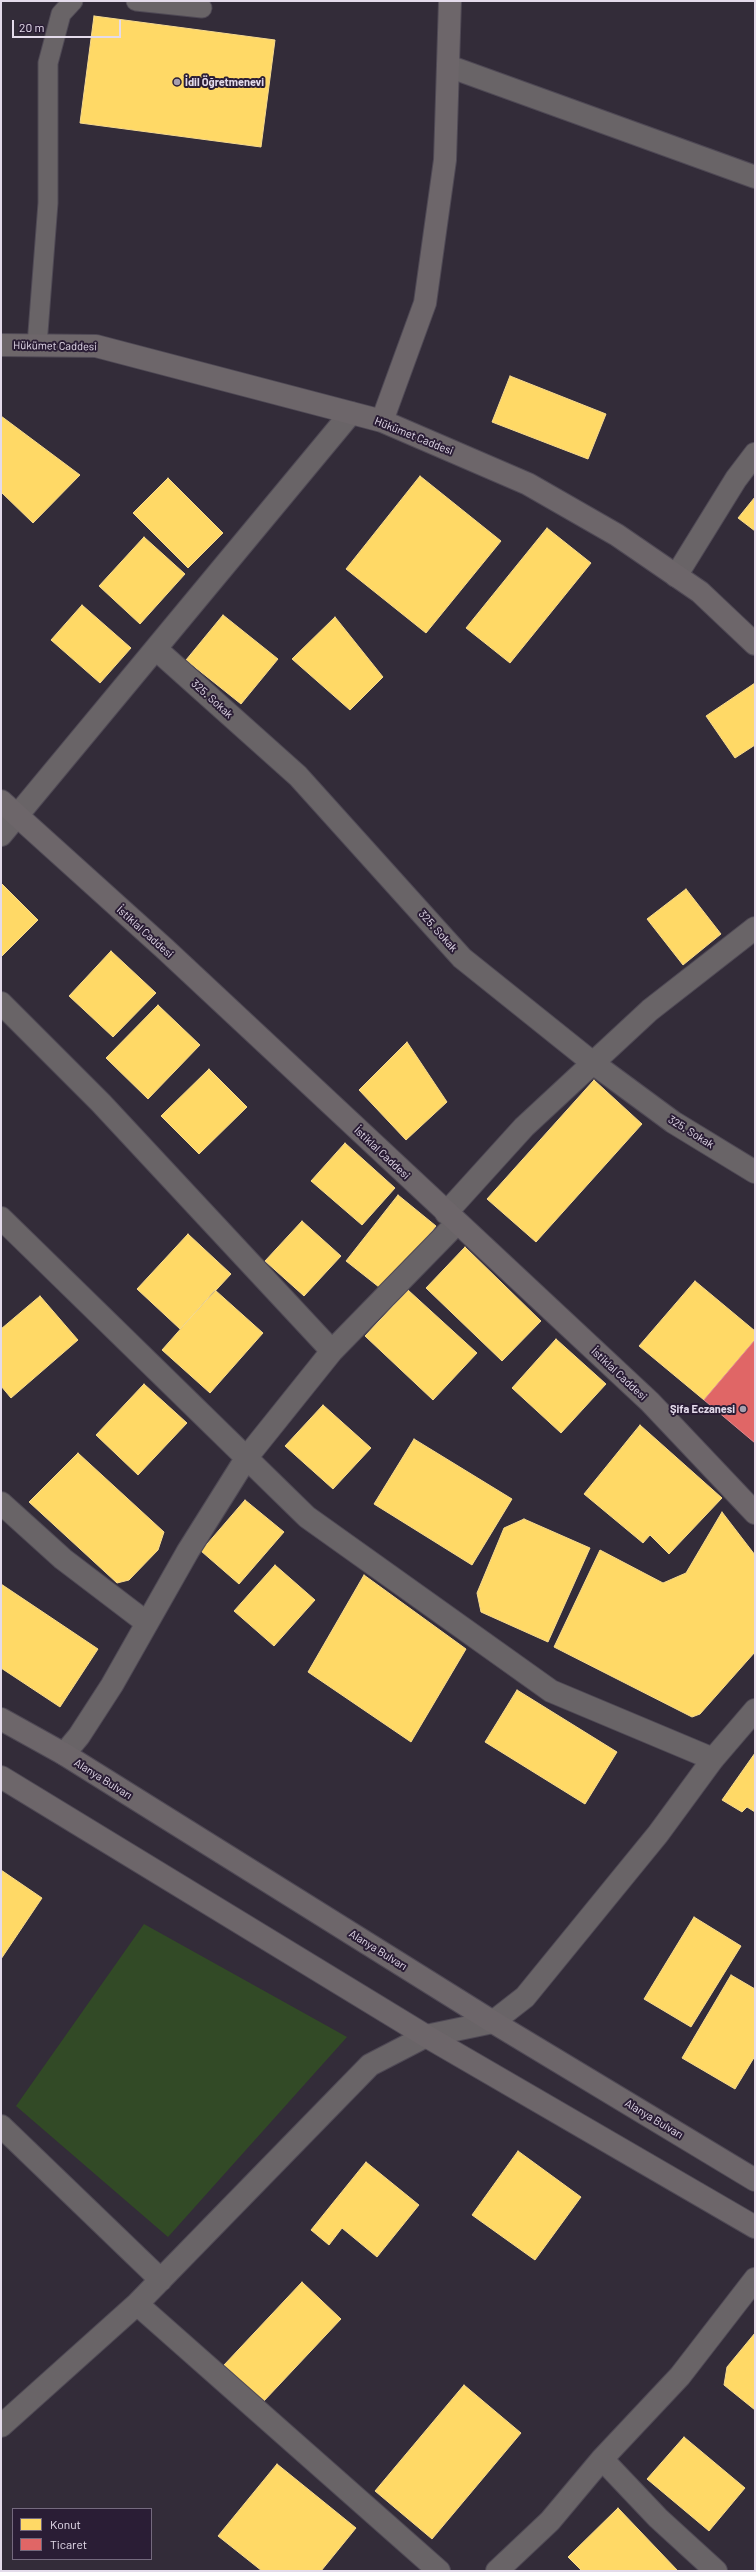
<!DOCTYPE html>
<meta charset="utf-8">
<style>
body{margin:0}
#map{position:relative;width:756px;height:2572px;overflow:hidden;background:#332c39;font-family:Barlow,sans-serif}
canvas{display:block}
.frame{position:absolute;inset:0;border:2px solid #e4dbeb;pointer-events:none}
.legend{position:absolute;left:12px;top:2508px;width:140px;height:52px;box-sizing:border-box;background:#2a1d35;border:1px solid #74697e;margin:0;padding:5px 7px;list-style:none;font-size:12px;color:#e4dbeb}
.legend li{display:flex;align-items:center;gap:8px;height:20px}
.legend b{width:20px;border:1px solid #74697e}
.scale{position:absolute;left:12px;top:20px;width:109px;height:18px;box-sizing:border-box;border:2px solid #e4dbeb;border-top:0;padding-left:5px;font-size:12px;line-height:14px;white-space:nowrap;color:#e4dbeb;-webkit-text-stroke:3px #2a1d35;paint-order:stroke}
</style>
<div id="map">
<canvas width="756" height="2572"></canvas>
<div class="frame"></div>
<ul class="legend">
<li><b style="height:11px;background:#ffd966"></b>Konut</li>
<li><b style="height:11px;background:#e06666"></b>Ticaret</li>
</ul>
<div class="scale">20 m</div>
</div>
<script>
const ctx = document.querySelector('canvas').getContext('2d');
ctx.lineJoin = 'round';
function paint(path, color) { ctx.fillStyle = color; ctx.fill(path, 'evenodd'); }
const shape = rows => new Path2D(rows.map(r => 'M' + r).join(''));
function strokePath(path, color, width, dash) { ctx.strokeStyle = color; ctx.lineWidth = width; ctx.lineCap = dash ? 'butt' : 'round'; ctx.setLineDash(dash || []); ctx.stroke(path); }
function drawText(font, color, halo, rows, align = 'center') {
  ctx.font = font + ' Barlow,sans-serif'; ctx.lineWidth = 4; ctx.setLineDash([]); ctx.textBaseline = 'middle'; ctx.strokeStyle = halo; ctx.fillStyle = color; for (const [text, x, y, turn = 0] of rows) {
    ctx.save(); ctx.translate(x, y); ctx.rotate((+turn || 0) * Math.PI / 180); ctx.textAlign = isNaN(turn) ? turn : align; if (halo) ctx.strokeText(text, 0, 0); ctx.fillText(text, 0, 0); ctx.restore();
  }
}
const green = shape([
 [144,1924,347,2037,168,2237,16,2106]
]);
const homes = shape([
 [94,16,275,40,261,147,80,123,94,16],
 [510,376,606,414,588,459,492,422,510,376],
 [1,416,80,475,33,523,1,492,1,416],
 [420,476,501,541,426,633,346,569,420,476],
 [168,478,223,533,188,568,133,513,168,478],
 [755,497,755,531,738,518,755,497],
 [547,528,591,563,510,663,466,628,547,528],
 [144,537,185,574,140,624,99,586,144,537],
 [82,605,131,648,100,683,51,640,82,605],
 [223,615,278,659,241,704,186,660,223,615],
 [335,617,383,677,350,710,292,659,335,617],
 [755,683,755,745,735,758,706,716,755,683],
 [1,883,38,920,1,957,1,883],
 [686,889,721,934,683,965,647,919,686,889],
 [111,951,156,993,113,1037,69,996,111,951],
 [158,1005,200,1045,148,1099,106,1058,158,1005],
 [407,1042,447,1102,406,1140,359,1090,407,1042],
 [209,1069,247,1107,199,1154,161,1116,209,1069],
 [594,1080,642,1124,536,1242,487,1199,594,1080],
 [345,1143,395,1188,362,1225,311,1181,345,1143],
 [398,1195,436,1226,384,1291,346,1261,398,1195],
 [302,1221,341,1256,304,1296,265,1261,302,1221],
 [188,1234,231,1274,180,1329,137,1289,188,1234],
 [465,1247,541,1321,502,1361,426,1288,465,1247],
 [695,1281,755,1331,755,1340,704,1400,639,1346,695,1281],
 [215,1290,263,1333,210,1393,162,1350,215,1290],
 [408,1290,477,1353,433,1400,365,1336,408,1290],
 [40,1296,78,1340,11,1398,1,1386,1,1329,40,1296],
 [556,1339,606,1384,561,1433,512,1388,556,1339],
 [144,1384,187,1423,138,1475,96,1435,144,1384],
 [323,1405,371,1448,333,1489,285,1446,323,1405],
 [640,1425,722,1498,669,1554,650,1535,643,1543,584,1494,640,1425],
 [414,1439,512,1499,472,1565,374,1504,414,1439],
 [78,1453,164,1532,158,1550,129,1580,117,1583,29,1502,78,1453],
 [245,1500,284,1532,239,1584,201,1551,245,1500],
 [722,1512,755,1555,755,1652,700,1714,692,1717,554,1647,600,1550,663,1583,686,1573,722,1512],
 [524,1519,590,1548,548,1642,481,1612,477,1593,504,1528,524,1519],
 [275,1565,315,1600,274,1646,234,1611,275,1565],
 [364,1575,466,1649,411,1742,308,1672,364,1575],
 [1,1584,98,1649,60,1707,1,1668,1,1584],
 [517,1690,617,1752,585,1804,485,1742,517,1690],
 [755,1753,755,1812,747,1807,742,1812,722,1800,755,1753],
 [1,1870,42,1898,1,1959,1,1870],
 [694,1917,741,1946,691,2027,644,1999,694,1917],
 [731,1975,755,1989,755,2056,735,2089,682,2058,731,1975],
 [518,2151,581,2197,535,2260,472,2215,518,2151],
 [366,2162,419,2205,377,2257,342,2228,329,2245,311,2230,366,2162],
 [302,2282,341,2319,263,2402,224,2365,302,2282],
 [755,2333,755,2410,724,2385,727,2367,755,2333],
 [464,2385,521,2433,432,2539,375,2491,464,2385],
 [684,2437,745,2488,709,2531,647,2479,684,2437],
 [277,2464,356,2528,321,2571,262,2571,218,2536,277,2464],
 [618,2508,678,2571,582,2571,568,2557,618,2508]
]);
const shops = shape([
 [755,1340,755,1443,704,1400,755,1340]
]);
const lane = shape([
 [136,1,202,8],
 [37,345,48,203,48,63,61,14,73,1]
]);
const street = shape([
 [448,66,755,177],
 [676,576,736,479,755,454],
 [156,649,298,776,462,958,593,1063,673,1122,755,1172],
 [1,835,351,413],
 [1,1003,101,1103,332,1351],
 [446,1213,524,1127,650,1010,755,928],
 [1,1218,307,1517,551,1691,713,1759],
 [1,1503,63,1559,147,1623],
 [64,1754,79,1736,112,1685,188,1551,247,1457,332,1351,457,1223],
 [1,2126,161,2280],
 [137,2304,439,2571],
 [1,2426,137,2304,370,2065,426,2036,493,2022,525,1997,658,1834,713,1759,755,1710],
 [602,2459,658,2518,716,2571],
 [497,2571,550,2521,602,2459,680,2376,755,2279]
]);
const secondary = shape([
 [1,345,96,346,382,421,528,484,617,535,700,592,755,644],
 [382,421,425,303,445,160,450,1],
 [1,801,165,949,650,1402,755,1513],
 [1,1719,64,1754,493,2022,755,2180],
 [1,1777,426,2036,755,2227]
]);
const markers = [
 [177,82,4,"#a69ead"],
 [743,1409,4,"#a69ead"]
];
const poiNames = [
 ["İdil Öğretmenevi",185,82],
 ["Şifa Eczanesi",735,1409,"right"]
];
const streetNames = [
 ["Hükümet Caddesi",55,346,1],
 ["Hükümet Caddesi",414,436,22],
 ["325. Sokak",212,699,42],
 ["325. Sokak",438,931,48],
 ["İstiklal Caddesi",145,932,42],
 ["325. Sokak",691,1132,32],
 ["İstiklal Caddesi",382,1153,43],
 ["İstiklal Caddesi",619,1374,43],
 ["Alanya Bulvarı",103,1779,32],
 ["Alanya Bulvarı",378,1950,32],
 ["Alanya Bulvarı",654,2119,31]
];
paint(green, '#324a26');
paint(homes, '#ffd966');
strokePath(homes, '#f7da8e', 1);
paint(shops, '#e06666');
strokePath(shops, '#e1898e', 1);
strokePath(lane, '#4f4955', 21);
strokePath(street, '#4f4955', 24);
strokePath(secondary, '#4f4955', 24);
strokePath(lane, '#696467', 19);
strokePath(street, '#696467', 22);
strokePath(secondary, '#6d666a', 22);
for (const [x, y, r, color] of markers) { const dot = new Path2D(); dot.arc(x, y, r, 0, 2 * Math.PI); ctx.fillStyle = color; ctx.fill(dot); strokePath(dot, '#2a1d35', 1.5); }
drawText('bold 11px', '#e4dbeb', '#2a1d35', poiNames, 'left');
drawText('11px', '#e4dbeb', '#2a1d35', streetNames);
</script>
